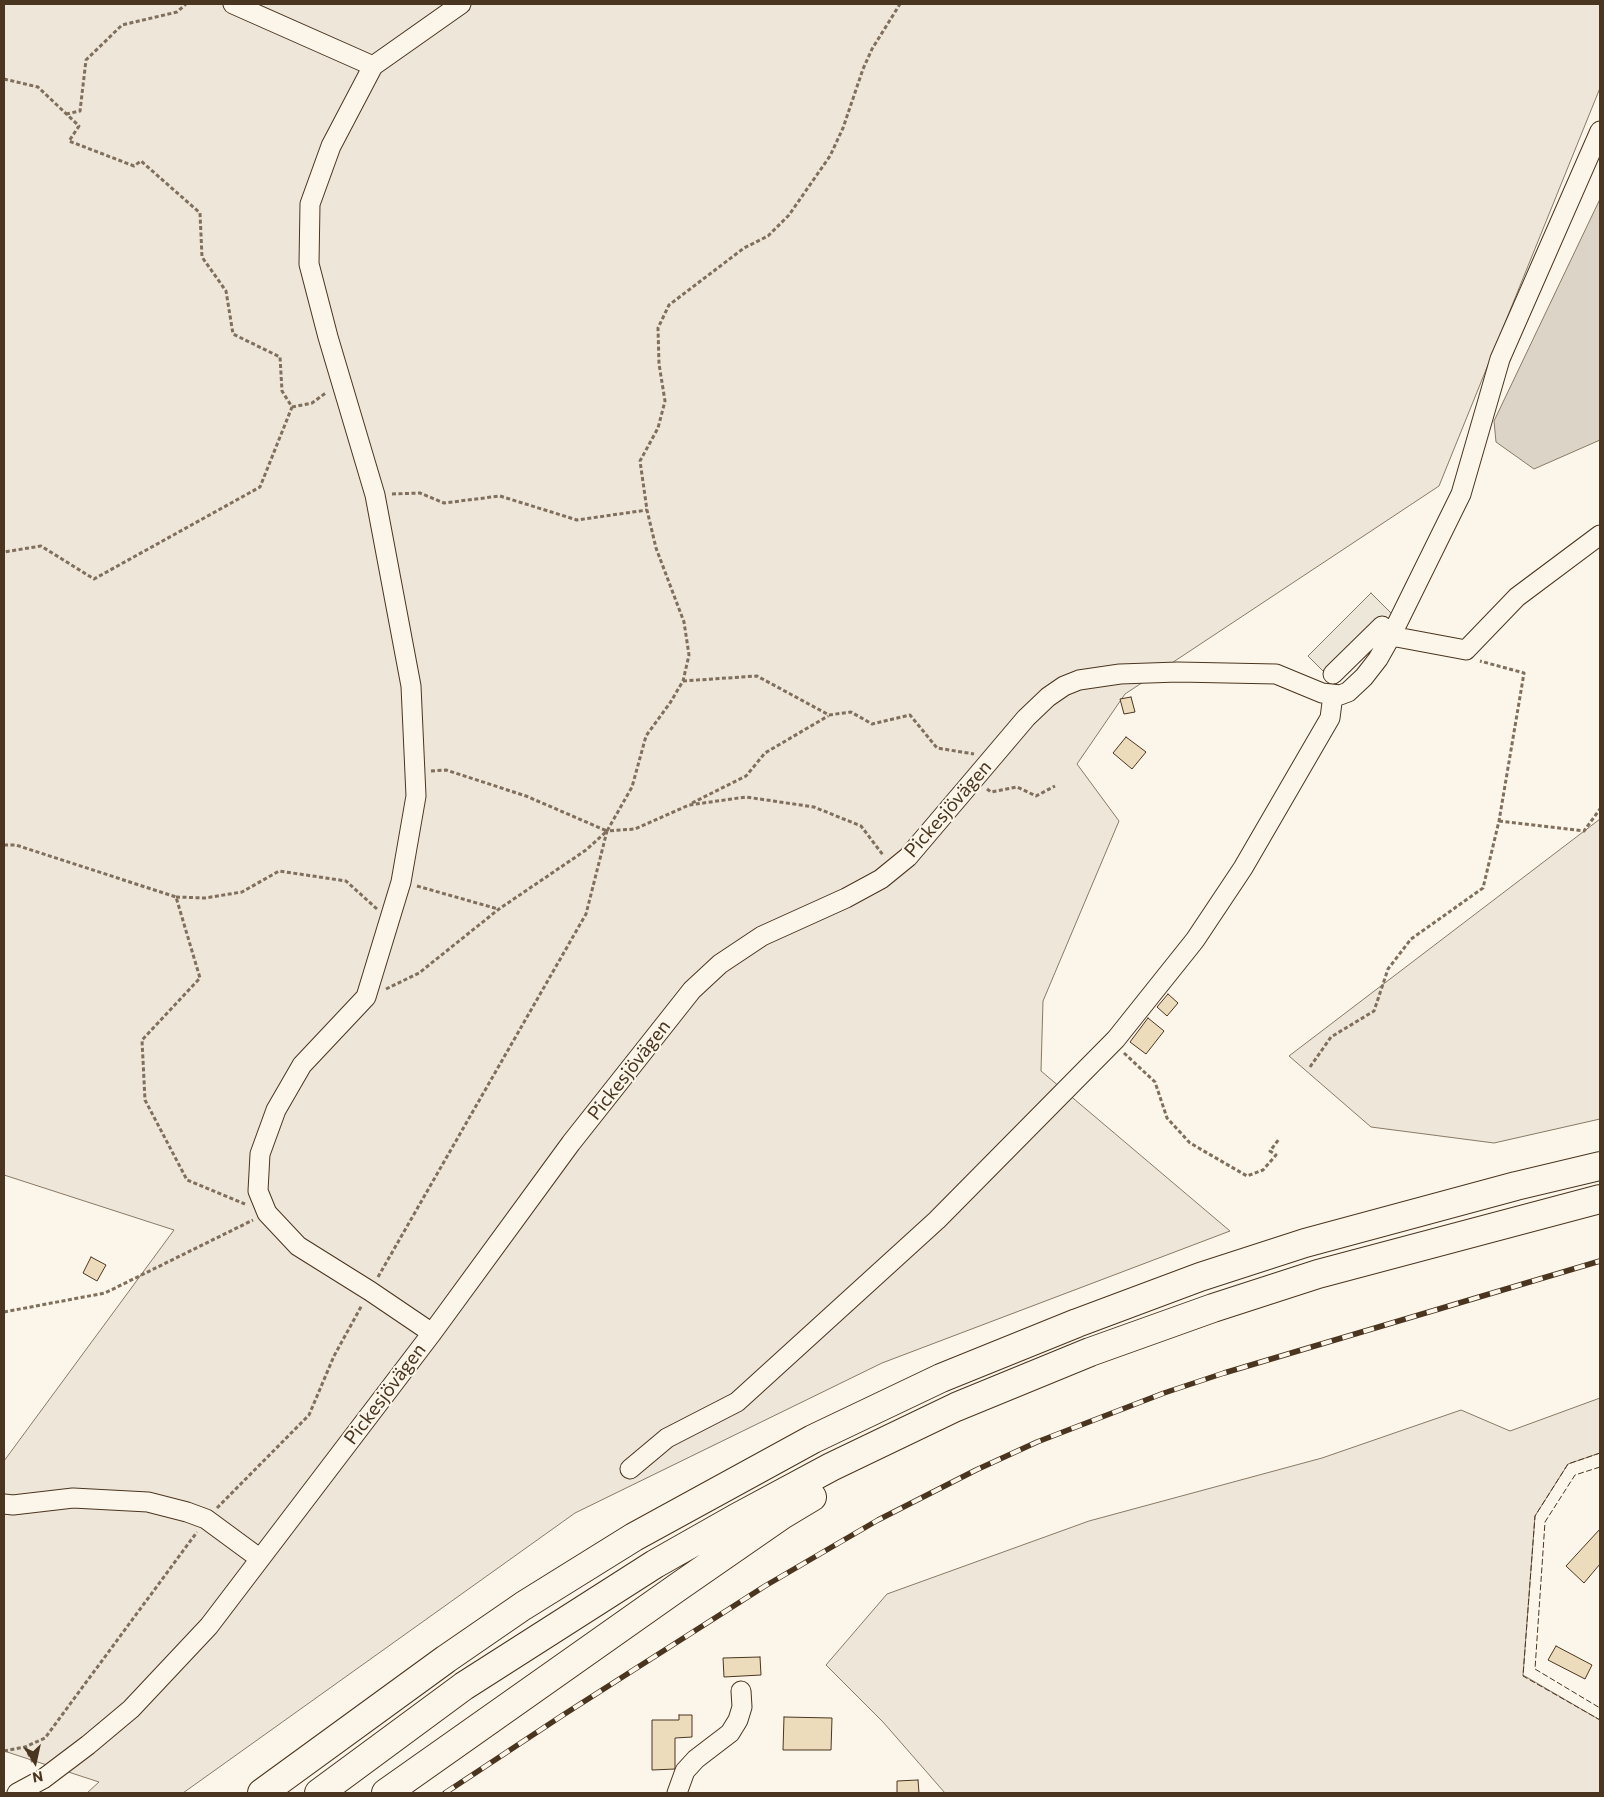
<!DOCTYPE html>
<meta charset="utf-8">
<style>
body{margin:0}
#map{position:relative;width:1604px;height:1797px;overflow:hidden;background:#fbf6e9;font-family:Commissioner,sans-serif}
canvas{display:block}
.frame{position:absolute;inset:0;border:5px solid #4a3520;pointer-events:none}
.north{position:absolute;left:10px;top:1737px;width:50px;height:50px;-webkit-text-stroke:4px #fbf6e9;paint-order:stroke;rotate:170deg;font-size:14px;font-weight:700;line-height:20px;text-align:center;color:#4a3520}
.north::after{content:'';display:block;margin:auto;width:18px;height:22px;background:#4a3520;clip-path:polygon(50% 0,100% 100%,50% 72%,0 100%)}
</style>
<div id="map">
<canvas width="1604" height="1797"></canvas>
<div class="frame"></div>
<div class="north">N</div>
</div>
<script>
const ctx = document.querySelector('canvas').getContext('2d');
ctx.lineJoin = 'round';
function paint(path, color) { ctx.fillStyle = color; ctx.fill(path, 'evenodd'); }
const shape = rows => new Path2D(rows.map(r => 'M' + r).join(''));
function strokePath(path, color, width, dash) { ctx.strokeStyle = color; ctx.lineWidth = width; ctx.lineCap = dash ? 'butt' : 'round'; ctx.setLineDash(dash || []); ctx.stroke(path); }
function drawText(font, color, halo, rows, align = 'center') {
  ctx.font = font + ' Commissioner,sans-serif'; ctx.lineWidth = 4; ctx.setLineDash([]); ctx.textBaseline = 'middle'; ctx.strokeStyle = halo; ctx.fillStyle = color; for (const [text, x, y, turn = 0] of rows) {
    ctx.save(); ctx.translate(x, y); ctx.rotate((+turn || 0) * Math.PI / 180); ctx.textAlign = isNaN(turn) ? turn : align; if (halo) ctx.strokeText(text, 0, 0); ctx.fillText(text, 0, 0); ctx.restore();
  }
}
const green = shape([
 [4,4,1600,4,1600,88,1439,486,1125,694,1077,764,1119,821,1043,1001,1041,1071,1230,1231,882,1363,575,1513,183,1793,87,1793,99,1782,4,1751,4,1461,174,1230,4,1175,4,4],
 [1600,819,1600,1119,1494,1143,1371,1127,1289,1056,1600,819],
 [1600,1398,1600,1453,1568,1464,1535,1516,1523,1675,1600,1720,1600,1793,945,1793,883,1722,826,1665,887,1594,1089,1521,1322,1458,1461,1410,1510,1431,1600,1398]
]);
const parking = shape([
 [1371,593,1399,621,1335,683,1308,656,1371,593]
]);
const water = shape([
 [1600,199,1600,440,1534,469,1496,442,1494,421,1600,199]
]);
const building = shape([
 [1131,697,1135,712,1124,714,1120,699,1131,697],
 [1126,737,1146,752,1132,769,1113,753,1126,737],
 [1168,994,1178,1003,1167,1016,1157,1007,1168,994],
 [1148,1018,1164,1031,1146,1054,1130,1042,1148,1018],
 [91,1257,106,1265,97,1281,83,1273,91,1257],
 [1600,1529,1600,1564,1584,1583,1566,1566,1600,1529],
 [1556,1646,1592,1665,1585,1679,1548,1660,1556,1646],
 [760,1657,761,1675,724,1677,723,1658,760,1657],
 [679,1715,692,1715,692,1737,675,1738,675,1769,652,1770,652,1720,679,1720,679,1715],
 [784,1717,832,1718,831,1750,783,1750,784,1717],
 [918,1780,919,1793,897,1793,897,1781,918,1780]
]);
const path = shape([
 [4,79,38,87,79,126,69,141,134,166,141,161,200,213,202,257,226,291,233,334,280,357,282,391,292,407,260,487,94,579,41,546,4,552],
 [66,114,80,111,86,60,122,25,177,12,186,4],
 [292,407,312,403,327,392],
 [392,494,420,493,444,503,500,496,577,520,647,510],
 [683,681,757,676,829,715,851,712,872,724,910,715,937,748,974,754],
 [431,771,446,770,526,796,607,831],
 [987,789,991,792,1017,787,1036,796,1055,786],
 [692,803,746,776,765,753,828,716],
 [1499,821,1584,831,1600,809],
 [4,845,16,845,176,897,200,978,142,1040,145,1100,187,1180,245,1204],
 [417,886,498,909],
 [176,897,205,898,242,892,279,871,346,881,377,909],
 [386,989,419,973,499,909,586,850,607,831,632,787,646,736,670,703,683,681,689,655,684,622,656,548,647,510,640,461,658,428,665,401,659,364,658,328,669,305,744,248,768,236,789,215,830,156,843,128,863,69,872,49,900,4],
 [1124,1053,1155,1082,1167,1118,1190,1143,1247,1176,1263,1170,1276,1155,1270,1151,1279,1139],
 [1310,1067,1331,1037,1374,1011,1388,969,1411,939,1483,888,1499,821,1524,673,1480,661],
 [378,1277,586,914,607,831,635,829,689,805,746,797,814,807,861,826,883,855],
 [4,1312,105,1293,253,1220],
 [217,1508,309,1415,334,1356,362,1305],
 [25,1747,34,1764],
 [4,1751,25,1747,45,1738,197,1532]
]);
const minor = shape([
 [233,4,373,66],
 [1333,674,1382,626,1391,636,1466,650,1517,597,1600,535],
 [432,1333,370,1291,298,1246,267,1213,258,1191,260,1154,276,1110,302,1065,366,997,401,882,416,796,411,686,375,495,328,337,309,264,310,204,331,146,373,66,461,4],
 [630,1469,667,1438,737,1402,937,1220,1116,1039,1195,940,1243,868,1330,718,1333,695],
 [4,1504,13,1505,73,1498,148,1502,187,1512,206,1519,259,1558],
 [17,1793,43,1779,88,1745,131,1709,209,1626,432,1333,571,1143,692,990,720,964,762,936,846,898,881,879,908,857,1026,718,1048,697,1064,686,1079,680,1120,674,1178,672,1276,674,1322,693,1340,695,1348,692,1364,677,1378,659,1391,636,1461,494,1500,359,1600,131],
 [677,1793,685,1771,696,1759,730,1733,738,1720,742,1707,741,1691]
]);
const highway = shape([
 [262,1793,446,1659,523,1606,634,1537,813,1439,941,1378,1077,1323,1200,1277,1305,1243,1516,1186,1600,1166],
 [319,1793,464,1686,655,1564,738,1517,831,1467,956,1407,1090,1352,1213,1308,1318,1274,1600,1199],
 [386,1793,678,1587,782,1515,812,1497]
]);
const rail = shape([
 [445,1793,563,1715,765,1586,878,1520,976,1470,1037,1442,1164,1393,1224,1373,1600,1261]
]);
const fence = shape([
 [1600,1453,1568,1464,1535,1516,1523,1676,1600,1720],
 [1600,1467,1575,1475,1545,1522,1535,1669,1600,1708]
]);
const streetNames = [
 ["Pickesjövägen",948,809,-49],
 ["Pickesjövägen",629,1070,-52],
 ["Pickesjövägen",385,1394,-53]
];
paint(green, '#ede6d9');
strokePath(green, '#887966', 1);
paint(parking, '#ede7d9');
strokePath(parking, '#887966', 1);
paint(water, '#dcd4c6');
strokePath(water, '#887966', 1);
paint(building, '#ecdcbc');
strokePath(building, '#4a3520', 1);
strokePath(minor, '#4a3520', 21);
strokePath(highway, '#4a3520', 30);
strokePath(path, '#7f6f5c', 3, [4, 2.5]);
strokePath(minor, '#fbf6e9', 19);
strokePath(highway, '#fbf6e9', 28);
strokePath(rail, '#4a3520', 5.5);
strokePath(rail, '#fbf6e9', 4, [11]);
strokePath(fence, '#4a3520', 1, [6, 2.5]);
drawText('19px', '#4a3520', '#fbf6e9', streetNames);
</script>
